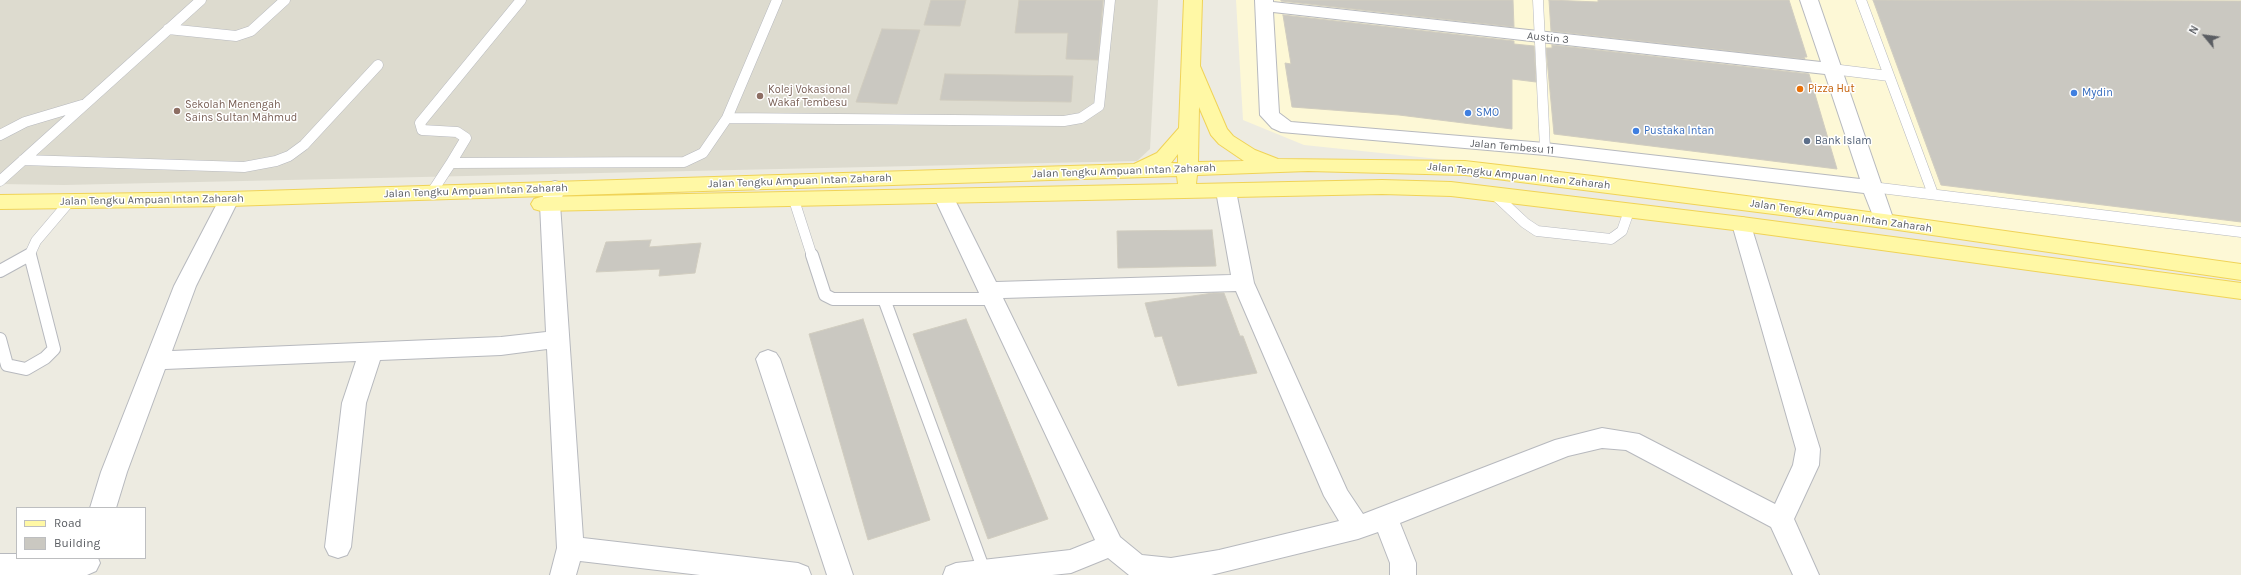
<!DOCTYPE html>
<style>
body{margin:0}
#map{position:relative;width:2241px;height:575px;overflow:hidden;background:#edebe1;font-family:Karla,sans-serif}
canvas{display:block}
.legend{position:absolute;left:16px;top:507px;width:130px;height:52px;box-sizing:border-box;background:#fff;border:1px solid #bdbec0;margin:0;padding:5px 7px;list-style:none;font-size:12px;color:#5a5d62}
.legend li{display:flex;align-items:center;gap:8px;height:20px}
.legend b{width:20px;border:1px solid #bdbec0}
.north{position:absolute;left:2185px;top:16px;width:40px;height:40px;-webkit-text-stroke:3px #fff;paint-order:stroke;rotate:299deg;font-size:11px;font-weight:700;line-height:16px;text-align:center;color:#5a5d62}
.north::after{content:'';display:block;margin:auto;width:14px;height:18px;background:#5a5d62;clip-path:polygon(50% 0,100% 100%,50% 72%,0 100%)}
</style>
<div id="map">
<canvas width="2241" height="575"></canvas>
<ul class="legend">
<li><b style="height:5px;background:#fff8a5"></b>Road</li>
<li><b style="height:11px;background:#cac8c1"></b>Building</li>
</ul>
<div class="north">N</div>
</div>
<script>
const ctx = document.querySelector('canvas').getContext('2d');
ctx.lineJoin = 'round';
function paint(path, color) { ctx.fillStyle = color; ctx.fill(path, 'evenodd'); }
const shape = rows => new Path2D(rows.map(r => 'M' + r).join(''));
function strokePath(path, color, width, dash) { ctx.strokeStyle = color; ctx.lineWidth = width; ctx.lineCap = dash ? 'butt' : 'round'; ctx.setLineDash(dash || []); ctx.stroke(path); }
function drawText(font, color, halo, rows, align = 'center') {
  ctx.font = font + ' Karla,sans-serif'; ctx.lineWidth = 3; ctx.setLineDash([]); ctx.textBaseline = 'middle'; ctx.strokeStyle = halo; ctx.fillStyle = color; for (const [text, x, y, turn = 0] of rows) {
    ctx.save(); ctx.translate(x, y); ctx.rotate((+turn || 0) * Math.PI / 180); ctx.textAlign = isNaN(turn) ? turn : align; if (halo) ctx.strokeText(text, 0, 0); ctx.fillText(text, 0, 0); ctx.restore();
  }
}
const commercial = shape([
 [1236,0,2241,0,2241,266,1525,168,1304,145,1243,120]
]);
const education = shape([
 [0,0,1158,0,1150,149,1137,161,64,185,0,184]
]);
const building = shape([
 [931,0,966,0,960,26,924,25,931,0],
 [1019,0,1103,0,1098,60,1066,59,1068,33,1015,33,1019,0],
 [1281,0,1513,0,1514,27,1281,1,1281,0],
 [1549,0,1598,2,1598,0,1789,0,1807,57,1804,57,1805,59,1551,31,1549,0],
 [1873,0,2241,1,2241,222,1941,185,1873,0],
 [1283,15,1514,41,1514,44,1534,46,1536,82,1512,79,1512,129,1399,115,1292,107,1285,63,1291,64,1283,15],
 [882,29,920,30,897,104,856,102,882,29],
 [1552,45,1809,74,1837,169,1554,134,1546,48,1552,48,1552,45],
 [945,74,1073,76,1071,102,940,100,945,74],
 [1212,230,1216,266,1118,268,1117,231,1212,230],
 [651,240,649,247,701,243,695,273,659,276,660,269,596,272,606,242,651,240],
 [1213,293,1224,293,1240,336,1243,336,1257,373,1178,386,1162,336,1155,337,1145,303,1213,293],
 [863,319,930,520,868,540,809,334,863,319],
 [966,319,1048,519,988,539,913,334,966,319]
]);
const serviceFar1 = shape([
 [777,0,727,118,1064,121,1081,118,1099,106,1110,0],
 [1538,0,1545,149],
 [1861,0,1933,194],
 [168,29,236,36,251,31,285,0],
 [1832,69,1889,76],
 [0,135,25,122,82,105],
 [23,160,244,167,276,161,289,156,304,145,378,65],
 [451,163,466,138,457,132,422,130,420,123,521,0],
 [0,181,201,0],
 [1872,187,2241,232],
 [432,192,451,163,684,162,703,153,727,118],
 [1494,194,1525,223,1537,231,1611,239,1622,231,1629,211],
 [794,200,812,256],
 [30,254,30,256],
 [27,256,30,254,36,241,70,201]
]);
const service = shape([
 [812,255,825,295,833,299,993,299],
 [0,271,29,255],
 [884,299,985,573],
 [0,339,7,365,26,369,45,358,54,349,30,255]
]);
const minor = shape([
 [1255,0,1273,0,1273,2,1821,62,1800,0,1818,0,1894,221,1891,226,1884,228,1877,226,1864,193,1545,155,1281,132,1272,128,1260,115,1255,0],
 [1273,12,1825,74,1860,179,1545,143,1291,122,1279,113,1273,12],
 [555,181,562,183,565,188,560,204,583,538,798,563,808,567,811,575,700,575,580,561,576,575,550,575,557,548,547,349,501,355,380,360,366,403,351,547,347,555,338,558,329,555,325,547,342,403,356,361,165,369,127,472,116,508,90,508,101,472,174,286,222,194,229,192,236,194,239,199,196,286,172,351,501,337,546,332,540,204,548,183,555,181],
 [1226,184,1233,186,1236,191,1254,283,1347,490,1363,514,1555,440,1602,428,1639,434,1775,504,1793,465,1796,449,1732,224,1735,219,1742,217,1749,219,1820,449,1819,465,1794,519,1819,575,1793,575,1771,527,1626,450,1602,448,1568,456,1400,523,1416,563,1416,575,1390,575,1390,563,1378,532,1358,539,1211,575,1129,575,1108,558,1071,573,1052,575,943,575,946,567,956,563,1070,550,1095,540,934,197,937,192,944,190,951,192,996,282,1231,275,1216,191,1219,186,1226,184],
 [1236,291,1324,496,1339,521,1219,550,1171,558,1142,555,1120,537,1003,298,1236,291],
 [768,350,776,353,780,359,853,575,827,575,756,359,760,353,768,350],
 [0,554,17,554,17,558,98,558,100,563,96,571,87,575,0,575,0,554]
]);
const primary = shape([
 [1184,0,1202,0,1200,66,1227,129,1233,136,1255,150,1278,159,1465,161,1593,176,1884,214,2241,264,2241,280,1884,228,1465,175,1308,171,1197,175,1196,184,1382,180,1451,182,1742,217,2241,283,2241,299,1742,231,1451,196,1382,194,541,211,534,209,531,204,534,199,541,197,1178,184,1177,176,229,206,0,209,0,195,229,192,1134,164,1157,153,1179,128,1184,0],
 [1199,107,1211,135,1219,144,1244,161,1198,162,1199,107],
 [1178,154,1178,163,1171,163,1178,154]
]);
const markers = [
 [1800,89,4,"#e8710a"],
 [2074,93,4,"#3f7fe0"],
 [760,96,4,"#8d6e63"],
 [177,111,4,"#8d6e63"],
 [1468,113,4,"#3f7fe0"],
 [1636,131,4,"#3f7fe0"],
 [1807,141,4,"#5c6f8a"]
];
const streetNames = [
 ["Austin 3",1548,38,6],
 ["Jalan Tembesu 11",1512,147,5],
 ["Jalan Tengku Ampuan Intan Zaharah",1124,171,-2],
 ["Jalan Tengku Ampuan Intan Zaharah",1519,176,6],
 ["Jalan Tengku Ampuan Intan Zaharah",800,181,-2],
 ["Jalan Tengku Ampuan Intan Zaharah",476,191,-2],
 ["Jalan Tengku Ampuan Intan Zaharah",152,200,-1],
 ["Jalan Tengku Ampuan Intan Zaharah",1841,216,8]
];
const foodNames = [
 ["Pizza Hut",1808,89]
];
const educationNames = [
 ["Kolej Vokasional",768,90],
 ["Wakaf Tembesu",768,103],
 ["Sekolah Menengah",185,105],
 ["Sains Sultan Mahmud",185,118]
];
const shopNames = [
 ["Mydin",2082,93],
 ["SMO",1476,113],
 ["Pustaka Intan",1644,131]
];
const serviceNames = [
 ["Bank Islam",1815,141]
];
paint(commercial, '#fdf8d6');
paint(education, '#dddbcf');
paint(building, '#cac8c1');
strokePath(building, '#d1cdc0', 1);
strokePath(serviceFar1, '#b7b9be', 11);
strokePath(service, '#b7b9be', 14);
strokePath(minor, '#b7b9be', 2);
strokePath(primary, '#f0d357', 2);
strokePath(serviceFar1, '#fff', 10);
strokePath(service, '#fff', 12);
paint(minor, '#fff');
paint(primary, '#fff8a5');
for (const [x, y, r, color] of markers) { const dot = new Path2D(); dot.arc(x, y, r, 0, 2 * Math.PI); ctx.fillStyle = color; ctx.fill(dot); strokePath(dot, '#fff', 1.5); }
drawText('11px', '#5a5d62', '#fff', streetNames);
drawText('11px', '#c56008', '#fff', foodNames, 'left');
drawText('11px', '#785e54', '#fff', educationNames, 'left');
drawText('11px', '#366cbe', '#fff', shopNames, 'left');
drawText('11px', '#4e5e75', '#fff', serviceNames, 'left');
</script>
